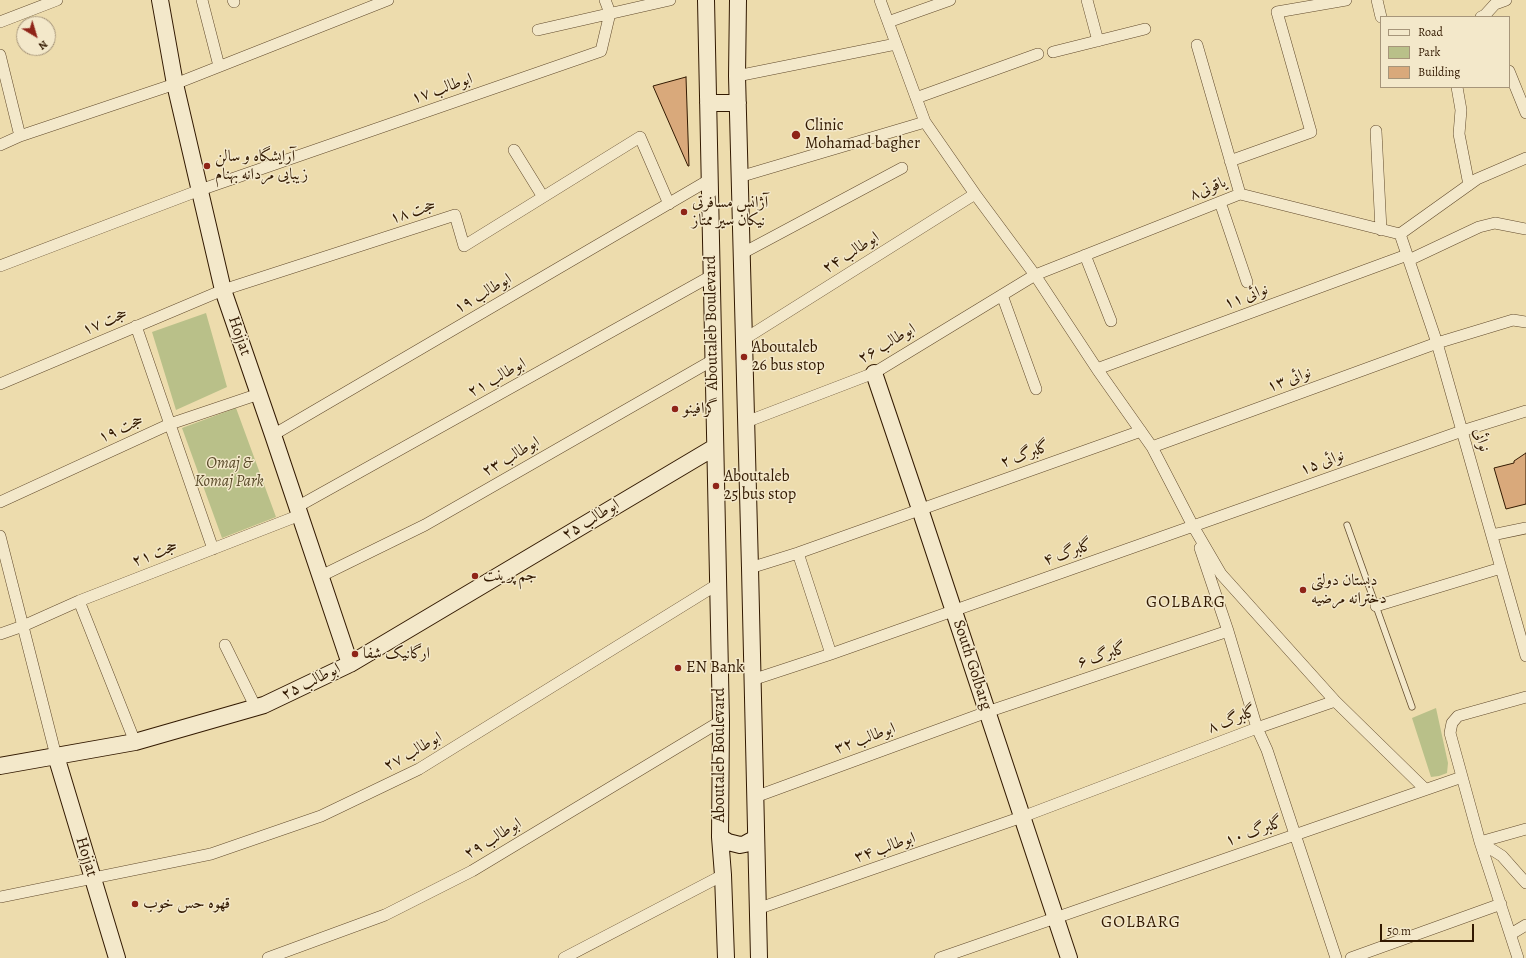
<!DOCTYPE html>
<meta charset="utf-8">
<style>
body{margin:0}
#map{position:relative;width:1526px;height:958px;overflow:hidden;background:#eddcad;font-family:Alegreya,serif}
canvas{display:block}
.legend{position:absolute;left:1380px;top:16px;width:130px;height:72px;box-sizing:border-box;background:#f3e8ca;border:1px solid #a6957a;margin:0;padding:5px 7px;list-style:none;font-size:12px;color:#321901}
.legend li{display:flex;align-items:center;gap:8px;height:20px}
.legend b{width:20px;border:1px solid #a6957a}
.north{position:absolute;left:16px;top:16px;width:40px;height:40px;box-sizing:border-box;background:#f3e8ca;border:1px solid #a6957a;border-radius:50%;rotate:142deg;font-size:11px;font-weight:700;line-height:16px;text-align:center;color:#321901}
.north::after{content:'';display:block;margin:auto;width:14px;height:18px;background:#8f2418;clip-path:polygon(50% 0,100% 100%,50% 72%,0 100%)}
.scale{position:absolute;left:1380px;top:924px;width:94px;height:18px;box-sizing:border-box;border:2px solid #321901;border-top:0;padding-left:5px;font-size:12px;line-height:14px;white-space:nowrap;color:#321901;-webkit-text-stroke:3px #f3e8ca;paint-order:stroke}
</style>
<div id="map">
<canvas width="1526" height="958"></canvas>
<ul class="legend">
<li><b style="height:5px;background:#f3e8ca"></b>Road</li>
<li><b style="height:11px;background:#b9c089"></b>Park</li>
<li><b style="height:11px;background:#d9a97b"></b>Building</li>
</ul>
<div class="north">N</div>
<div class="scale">50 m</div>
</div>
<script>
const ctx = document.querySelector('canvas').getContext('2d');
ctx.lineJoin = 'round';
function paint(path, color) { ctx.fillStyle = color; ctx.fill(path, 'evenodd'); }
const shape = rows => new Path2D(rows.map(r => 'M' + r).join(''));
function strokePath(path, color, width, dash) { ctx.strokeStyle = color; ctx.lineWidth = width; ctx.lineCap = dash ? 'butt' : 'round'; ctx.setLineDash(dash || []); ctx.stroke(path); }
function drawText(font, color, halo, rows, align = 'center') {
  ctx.font = font + ' Alegreya,Amiri,serif'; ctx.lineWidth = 3; ctx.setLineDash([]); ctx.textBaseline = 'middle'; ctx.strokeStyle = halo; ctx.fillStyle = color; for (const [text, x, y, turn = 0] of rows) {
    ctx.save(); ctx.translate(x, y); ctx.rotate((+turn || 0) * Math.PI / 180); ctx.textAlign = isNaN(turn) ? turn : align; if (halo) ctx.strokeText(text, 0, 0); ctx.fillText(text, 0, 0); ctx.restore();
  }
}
const green = shape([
 [206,313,227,387,176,410,152,332],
 [236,408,276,517,222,538,182,428],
 [1436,708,1448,763,1447,773,1439,776,1431,777,1412,718]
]);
const building = shape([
 [686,77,689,166,688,166,653,86,686,77],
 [1526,453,1526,504,1506,509,1494,468,1514,463,1514,461,1526,453]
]);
const lane = shape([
 [1347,525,1412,707]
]);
const street = shape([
 [202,0,219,66],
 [233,0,234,2],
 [605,0,610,13],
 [880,0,925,122,975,194,1035,275,1097,369,1152,447,1193,526,1221,574,1335,701],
 [1087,0,1098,41],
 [1377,0,1381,17],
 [1481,17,1485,15,1495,4,1506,0],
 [0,22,57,0],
 [888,22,950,0],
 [538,30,670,0],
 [1197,45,1240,194],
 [1053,52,1145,29],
 [0,55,20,136],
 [1509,71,1526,113],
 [737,76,896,44],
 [1457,87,1461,110,1459,134,1469,185],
 [916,98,1038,54],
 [1376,131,1381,230],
 [0,145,20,136,175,84,388,0],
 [514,150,543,197],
 [1230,161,1311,132,1277,12,1346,0],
 [739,177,925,122],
 [1220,202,1247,282],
 [1400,234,1437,343,1526,656],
 [1400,234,1477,179,1526,158],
 [741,254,902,168],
 [1085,255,1111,321],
 [1409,260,1479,227,1495,223,1526,229],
 [0,266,200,190,601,51,610,13],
 [1002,295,1036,389],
 [136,326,213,549],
 [743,340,975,194],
 [1097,369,1407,255],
 [0,384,223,290,455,215,464,246,640,137,669,204],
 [746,422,874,373,1035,275,1240,194,1400,234],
 [273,435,709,180],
 [1152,447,1437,343,1513,320,1526,322],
 [0,502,170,424,259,394],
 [297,507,711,276],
 [1492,535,1526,528],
 [0,536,56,756],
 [1200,548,1228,631,1257,728,1267,750,1336,958],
 [798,553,831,654],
 [750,568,798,553,1141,431],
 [321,576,425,525,713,360],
 [79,601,135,742],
 [1376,606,1501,568],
 [0,634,23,626,79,601,300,515],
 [225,645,256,708],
 [752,680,831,654,1462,431,1526,411],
 [755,797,987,712,1228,631],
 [1480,842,1502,856,1526,883],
 [1480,842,1526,829],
 [0,897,211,854,321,816,419,769,718,584],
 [757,909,1022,817,1257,728,1335,701,1425,789],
 [1511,934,1526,925],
 [268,958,385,915,472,871,721,721],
 [564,958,723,875],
 [940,958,1462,777],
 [1351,958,1501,904],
 [1518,958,1480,842,1450,733,1452,723,1458,716,1526,697]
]);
const secondary = shape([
 [160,0,175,84,223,290,273,435,350,664],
 [706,0,721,721,720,837,723,875,726,958],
 [738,0,737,76,750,568,759,958],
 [708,103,738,103],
 [874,373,920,509,1069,958],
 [56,756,117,958],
 [0,766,135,742,264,705,350,664,715,447],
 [720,837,728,842,740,845,745,844,756,838]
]);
const markers = [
 [796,135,5,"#8f2418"],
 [207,166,4,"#8f2418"],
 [684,212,4,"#8f2418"],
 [744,357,4,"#8f2418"],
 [675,409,4,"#8f2418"],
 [716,486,4,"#8f2418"],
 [475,576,4,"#8f2418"],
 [1303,590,4,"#8f2418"],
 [355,654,4,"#8f2418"],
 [678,668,4,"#8f2418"],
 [135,904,4,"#8f2418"]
];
const streetNames = [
 ["ابوطالب ۱۷",442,89,-19],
 ["یاقوتی۸",1208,189,-22],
 ["حجت ۱۸",413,212,-18],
 ["ابوطالب ۲۴",851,253,-32],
 ["ابوطالب ۱۹",483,294,-30],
 ["نوائی ۱۱",1246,297,-20],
 ["حجت ۱۷",105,322,-23],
 ["Aboutaleb Boulevard",712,323,-91],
 ["Hojjat",239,336,71],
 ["ابوطالب ۲۶",887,344,-30],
 ["ابوطالب ۲۱",497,378,-29],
 ["نوائی ۱۳",1289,380,-20],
 ["حجت ۱۹",121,429,-24],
 ["نوائی",1481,440,74],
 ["گلبرگ ۲",1025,455,-20],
 ["ابوطالب ۲۳",511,457,-30],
 ["نوائی ۱۵",1322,463,-20],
 ["ابوطالب ۲۵",591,520,-31],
 ["گلبرگ ۴",1068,553,-19],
 ["حجت ۲۱",155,554,-21],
 ["گلبرگ ۶",1102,656,-18],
 ["South Golbarg",972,665,72],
 ["ابوطالب ۲۵",311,682,-26],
 ["گلبرگ ۸",1232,720,-21],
 ["ابوطالب ۳۲",865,739,-20],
 ["ابوطالب ۲۷",413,752,-29],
 ["Aboutaleb Boulevard",720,755,-90],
 ["گلبرگ ۱۰",1254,832,-19],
 ["ابوطالب ۲۹",493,839,-31],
 ["ابوطالب ۳۴",885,848,-19],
 ["Hojjat",86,857,73]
];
const poiNames = [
 ["Clinic",805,126],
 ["Mohamad bagher",805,144],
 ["آرایشگاه و سالن",215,157],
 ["زیبایی مردانه بهنام",215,175],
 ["آژانس مسافرتی",692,203],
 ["نیکان سیر ممتاز",692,221],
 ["Aboutaleb",752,348],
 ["26 bus stop",752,366],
 ["گرافینو",683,409],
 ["Aboutaleb",724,477],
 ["25 bus stop",724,495],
 ["جم پرینت",483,576],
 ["دبستان دولتی",1311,581],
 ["دخترانه مرضیه",1311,599],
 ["ارگانیک شفا",363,654],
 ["EN Bank",686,668],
 ["قهوه حس خوب",143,904]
];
const parkNames = [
 ["Omaj &",229,464],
 ["Komaj Park",229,482]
];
const neighbourhoodNames = [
 ["GOLBARG",1186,603],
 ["GOLBARG",1141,923]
];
paint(green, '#b9c089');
paint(building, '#d9a97b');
strokePath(building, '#321901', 1);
strokePath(lane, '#614a2c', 7);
strokePath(street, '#614a2c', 12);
strokePath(secondary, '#321901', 18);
strokePath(lane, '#f3e8ca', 5.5);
strokePath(street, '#f3e8ca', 11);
strokePath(secondary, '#f3e8ca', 16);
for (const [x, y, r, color] of markers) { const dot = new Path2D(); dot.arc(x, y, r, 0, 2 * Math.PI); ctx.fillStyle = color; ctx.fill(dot); strokePath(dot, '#f3e8ca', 1.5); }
drawText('16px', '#321901', '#f3e8ca', streetNames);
drawText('16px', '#321901', '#f3e8ca', poiNames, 'left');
drawText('italic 16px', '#5a4b2a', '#f3e8ca', parkNames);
ctx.letterSpacing = '1px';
drawText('17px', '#321901', '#f3e8ca', neighbourhoodNames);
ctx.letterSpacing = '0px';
</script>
